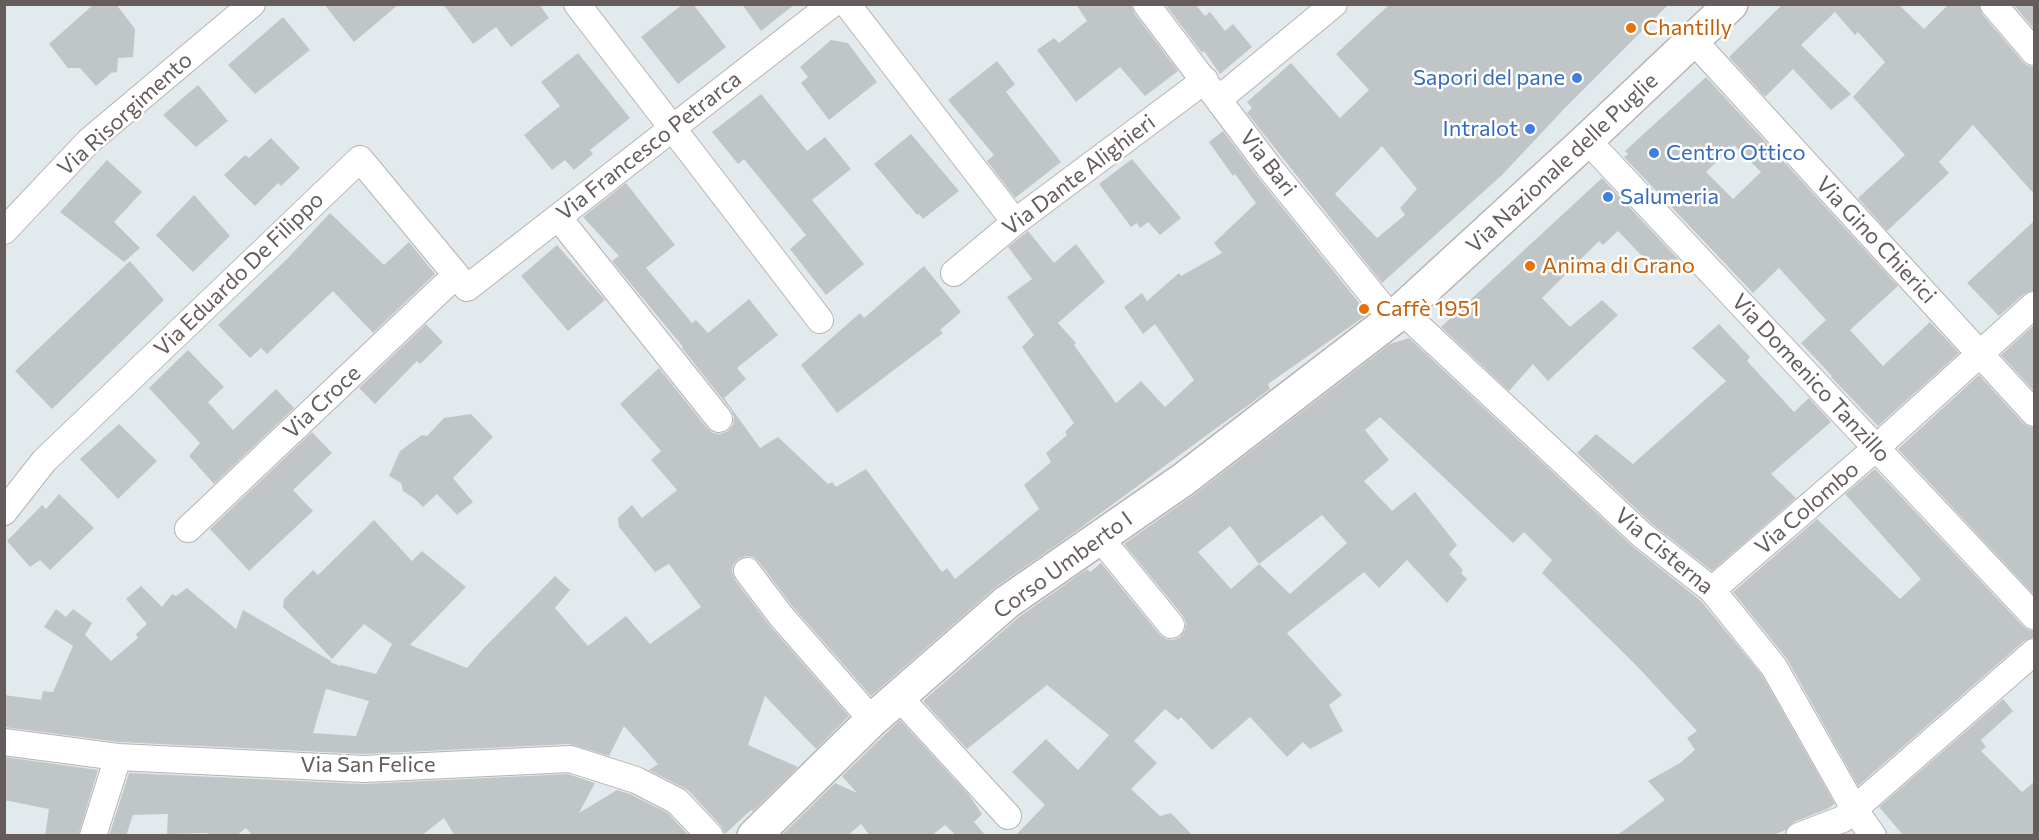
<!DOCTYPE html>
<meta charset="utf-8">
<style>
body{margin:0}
#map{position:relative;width:2039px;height:840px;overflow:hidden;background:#e3eaee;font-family:Commissioner,sans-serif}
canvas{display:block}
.frame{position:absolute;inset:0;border:6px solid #645d5b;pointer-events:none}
</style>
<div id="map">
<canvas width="2039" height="840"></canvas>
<div class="frame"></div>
</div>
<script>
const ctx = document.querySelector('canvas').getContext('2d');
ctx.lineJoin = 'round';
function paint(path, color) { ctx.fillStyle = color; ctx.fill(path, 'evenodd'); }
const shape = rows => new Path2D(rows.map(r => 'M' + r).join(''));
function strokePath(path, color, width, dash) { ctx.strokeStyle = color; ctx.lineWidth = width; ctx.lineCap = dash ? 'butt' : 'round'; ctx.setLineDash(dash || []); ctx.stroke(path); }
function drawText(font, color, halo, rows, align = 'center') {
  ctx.font = font + ' Commissioner,sans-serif'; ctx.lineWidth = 5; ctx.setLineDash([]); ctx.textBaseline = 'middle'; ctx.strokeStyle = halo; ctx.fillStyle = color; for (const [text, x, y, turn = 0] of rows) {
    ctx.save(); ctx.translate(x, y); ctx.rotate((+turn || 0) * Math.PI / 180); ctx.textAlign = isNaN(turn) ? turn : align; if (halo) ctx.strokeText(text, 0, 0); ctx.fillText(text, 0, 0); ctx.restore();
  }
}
const building = shape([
 [94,4,116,4,135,29,133,57,118,58,117,72,111,73,96,86,80,68,68,68,49,44],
 [324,4,399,4,354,42],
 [443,4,539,4,549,18,511,47,496,27,473,44],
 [683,4,693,4,726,47,678,84,641,37],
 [742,4,795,4,761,31],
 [1076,4,1131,4,1134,13,1178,71,1145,96,1120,67,1076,102,1037,50,1054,38,1059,43,1087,21],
 [1165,4,1195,4,1205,16,1210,12,1225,31,1233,24,1252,47,1220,74,1204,51,1202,53],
 [1390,4,1669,4,1565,108,1502,175,1382,283,1247,113,1252,108,1247,102,1291,63,1340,118,1369,90,1336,54],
 [1382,146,1417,189,1400,208,1405,215,1377,238,1335,194],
 [1783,4,1898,4,1924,29,1949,4,1978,4,1982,14,2023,62,2028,66,2034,67,2034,194,1973,125,1939,162,1949,173,1887,231,1858,198,1905,155,1853,97,1885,62,1858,32,1855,35,1835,12,1801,45,1851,94,1831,110,1793,69,1765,97,1729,57],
 [2013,4,2034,4,2034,29],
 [283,17,310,50,255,94,228,65],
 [831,40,848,43,877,82,829,120,801,83,808,77,800,67],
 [578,53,630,118,590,150,593,154,574,170,565,160,552,170,524,135,560,106,541,82],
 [997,61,1015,84,1006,92,1061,162,1015,198,987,161,994,155,948,100],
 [1706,77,1898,286,1850,330,1883,366,1930,322,1959,353,1878,426,1831,377,1832,376,1801,343,1826,320,1779,268,1753,293,1624,157,1628,154,1625,151],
 [1734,145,1761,172,1733,199,1706,172],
 [198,85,228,121,196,147,163,115],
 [761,94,807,151,825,137,851,169,812,200,864,264,826,295,790,249,806,235,744,159,738,164,712,132],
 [1223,131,1257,176,1368,314,1268,384,1270,389,1250,404,1226,421,1075,532,996,587,871,696,793,607,759,562,753,557,746,556,738,559,733,565,732,572,735,580,770,626,849,716,816,749,765,696,748,745,798,767,753,811,751,810,725,834,721,826,688,790,649,770,658,764,624,726,609,756,569,744,364,754,119,742,4,727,4,695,41,700,43,691,53,692,73,646,44,627,56,609,66,617,73,609,92,623,85,635,111,661,138,638,136,634,147,624,126,599,141,586,162,607,172,594,176,596,187,588,236,629,243,610,331,661,330,662,340,666,341,665,376,674,392,644,364,624,332,659,283,607,284,599,313,570,318,575,374,520,412,561,422,551,466,587,410,645,467,668,483,649,555,576,570,590,555,608,588,646,626,616,650,644,701,607,669,564,655,572,619,527,618,518,632,505,642,518,677,490,651,460,661,451,620,404,659,368,707,428,713,433,721,434,728,431,733,425,734,417,731,410,682,348,683,347,612,261,619,256,583,217,626,183,675,245,646,268,692,323,696,320,708,333,749,299,778,335,737,368,746,379,724,398,760,448,778,437,828,484,832,482,836,487,866,469,942,572,947,568,955,579,1039,509,1024,485,1051,462,1046,453,1067,435,1065,432,1074,423,1022,347,1034,335,1007,297,1032,279,1008,247,1028,231,1054,263,1076,244,1105,282,1058,323,1076,343,1074,345,1116,403,1141,381,1165,407,1194,380,1155,324,1143,334,1124,307,1142,293,1147,301,1179,273,1181,276,1222,253,1214,243,1256,203,1235,174,1233,176,1209,142],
 [326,689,369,701,356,736,313,733],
 [911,134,959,191,923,219,919,214,917,215,874,164],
 [271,138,300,168,281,186,278,183,255,206,224,175,245,155,249,158],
 [1132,159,1181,218,1160,235,1148,222,1140,228,1137,223,1131,227,1099,184],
 [107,160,142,192,114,222,140,248,124,262,60,212],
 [1602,178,1679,260,1661,276,1618,231,1603,245,1599,241,1542,298,1570,327,1602,300,1618,315,1548,381,1533,364,1509,391,1441,327],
 [194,195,230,236,193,272,156,235],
 [330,213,384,265,409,242,435,274,373,333,333,291,267,354,261,348,250,358,218,325,288,258],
 [2034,221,2034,290,2024,294,1999,316,1967,283],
 [557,245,605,300,568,331,521,276],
 [130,261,164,300,52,409,15,371],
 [924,266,961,312,940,330,943,333,837,413,801,365,860,313,864,318],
 [426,324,443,342,420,364,417,361,375,404,359,388],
 [1719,324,1750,357,1747,361,1794,412,1809,398,1831,422,1771,474,1796,498,1712,571,1652,524,1577,453,1596,434,1633,464,1726,381,1692,348],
 [2034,325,2034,391,2001,355],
 [1409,338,1632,546,1701,601,1762,675,1835,804,1827,809,1794,822,1786,830,1770,836,1616,836,1665,800,1648,781,1680,763,1695,750,1687,738,1697,731,1636,665,1542,573,1552,560,1524,532,1513,543,1380,417,1365,430,1389,460,1364,481,1392,511,1415,492,1457,545,1449,554,1463,570,1461,573,1467,579,1447,603,1407,560,1379,588,1364,572,1287,633,1342,695,1329,705,1343,731,1310,749,1303,742,1287,757,1250,717,1212,750,1181,717,1178,720,1165,709,1134,741,1157,763,1131,789,1160,816,1171,813,1193,836,1015,836,1045,805,1012,772,1046,739,1078,770,1109,735,1047,685,967,749,923,701,1019,617,1087,569,1090,572,1101,563,1160,635,1166,639,1173,640,1180,637,1185,630,1186,623,1183,616,1124,544,1195,494,1390,344],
 [1322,515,1347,543,1290,594,1259,564,1231,589,1198,552,1230,526,1259,564],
 [188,350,224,387,208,402,233,430,276,389,294,408,214,484,189,456,200,443,149,388],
 [1979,375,2023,423,2029,427,2034,428,2034,595,1898,449],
 [471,414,493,437,453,478,473,502,457,515,437,494,423,507,415,499,403,491,401,483,389,476,400,451,422,435,427,436,444,418],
 [119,424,157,461,118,499,80,459],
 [312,432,332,453,293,490,313,511,249,571,210,529],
 [1875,469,2023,626,2029,630,2034,631,2034,637,2024,641,1858,786,1787,659,1733,592,1817,519,1900,599,1921,579,1845,494],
 [59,494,94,528,50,570,40,560,30,567,7,541,42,505,46,509],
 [2003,699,2013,711,1981,740,1986,747,1981,751,2022,792,2034,782,2034,836,1904,836,1879,807],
 [900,720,969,795,982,814,974,822,986,836,957,836,945,825,931,836,870,836,861,824,847,836,781,836,835,783,857,793,842,776],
 [4,757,98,770,78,836,45,836,49,809,4,800],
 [129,773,363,784,568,774,595,783,579,813,617,790,630,794,668,813,689,836,455,836,444,818,421,836,253,836,246,828,236,836,209,836,208,833,167,834,168,814,133,815,126,836,109,836]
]);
const street = shape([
 [577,4,820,320],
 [847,4,1015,222],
 [1146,4,1269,167,1392,319],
 [1993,4,2034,52],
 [1693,40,2034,413],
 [1219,99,1334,4],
 [1587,140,2034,616],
 [558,217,719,419],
 [4,231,89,141,252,4],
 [954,273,1015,222,1205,80],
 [1402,311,1642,535,1712,590,1774,667,1855,810,1873,836],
 [4,512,44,461,360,159,467,288,832,4],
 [188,529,456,275],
 [1100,538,1171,625],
 [747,571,781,616,872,720],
 [1712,590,1876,448,2034,305],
 [898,696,1008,816],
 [4,742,118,757,364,769,570,759,636,780,677,801,710,836],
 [93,836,118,757],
 [1799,836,1843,819,2034,652]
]);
const secondary = shape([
 [754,836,872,720,1007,602,1184,479,1392,319,1587,140,1731,4]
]);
const markers = [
 [1631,28,6,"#e8710a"],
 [1577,78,6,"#3f7fe0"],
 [1530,129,6,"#3f7fe0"],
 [1654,153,6,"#3f7fe0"],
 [1608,197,6,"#3f7fe0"],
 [1530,266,6,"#e8710a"],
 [1364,309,6,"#e8710a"]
];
const foodNames = [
 ["Chantilly",1643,28],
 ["Anima di Grano",1542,266],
 ["Caffè 1951",1376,309]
];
const shopNames = [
 ["Sapori del pane",1565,78],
 ["Intralot",1518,129],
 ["Centro Ottico",1666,153,"left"],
 ["Salumeria",1620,197,"left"]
];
const streetNames = [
 ["Via Risorgimento",125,114,-42],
 ["Via Francesco Petrarca",649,146,-38],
 ["Via Bari",1268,163,52],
 ["Via Nazionale delle Puglie",1562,163,-43],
 ["Via Dante Alighieri",1079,175,-37],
 ["Via Gino Chierici",1876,240,47],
 ["Via Eduardo De Filippo",239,274,-44],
 ["Via Domenico Tanzillo",1811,378,47],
 ["Via Croce",322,402,-43],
 ["Via Colombo",1807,508,-41],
 ["Via Cisterna",1664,551,40],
 ["Corso Umberto I",1063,565,-36],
 ["Via San Felice",368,765]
];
paint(building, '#c0c6c8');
strokePath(street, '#b8b2b1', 28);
strokePath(secondary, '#b8b2b0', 36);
strokePath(street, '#fff', 26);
strokePath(secondary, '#fff', 33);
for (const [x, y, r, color] of markers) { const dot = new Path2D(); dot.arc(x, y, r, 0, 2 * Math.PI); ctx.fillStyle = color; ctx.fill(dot); strokePath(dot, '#fff', 2); }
drawText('22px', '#c56008', '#fff', foodNames, 'left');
drawText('22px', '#366cbe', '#fff', shopNames, 'right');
drawText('22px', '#645d5b', '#fff', streetNames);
</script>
